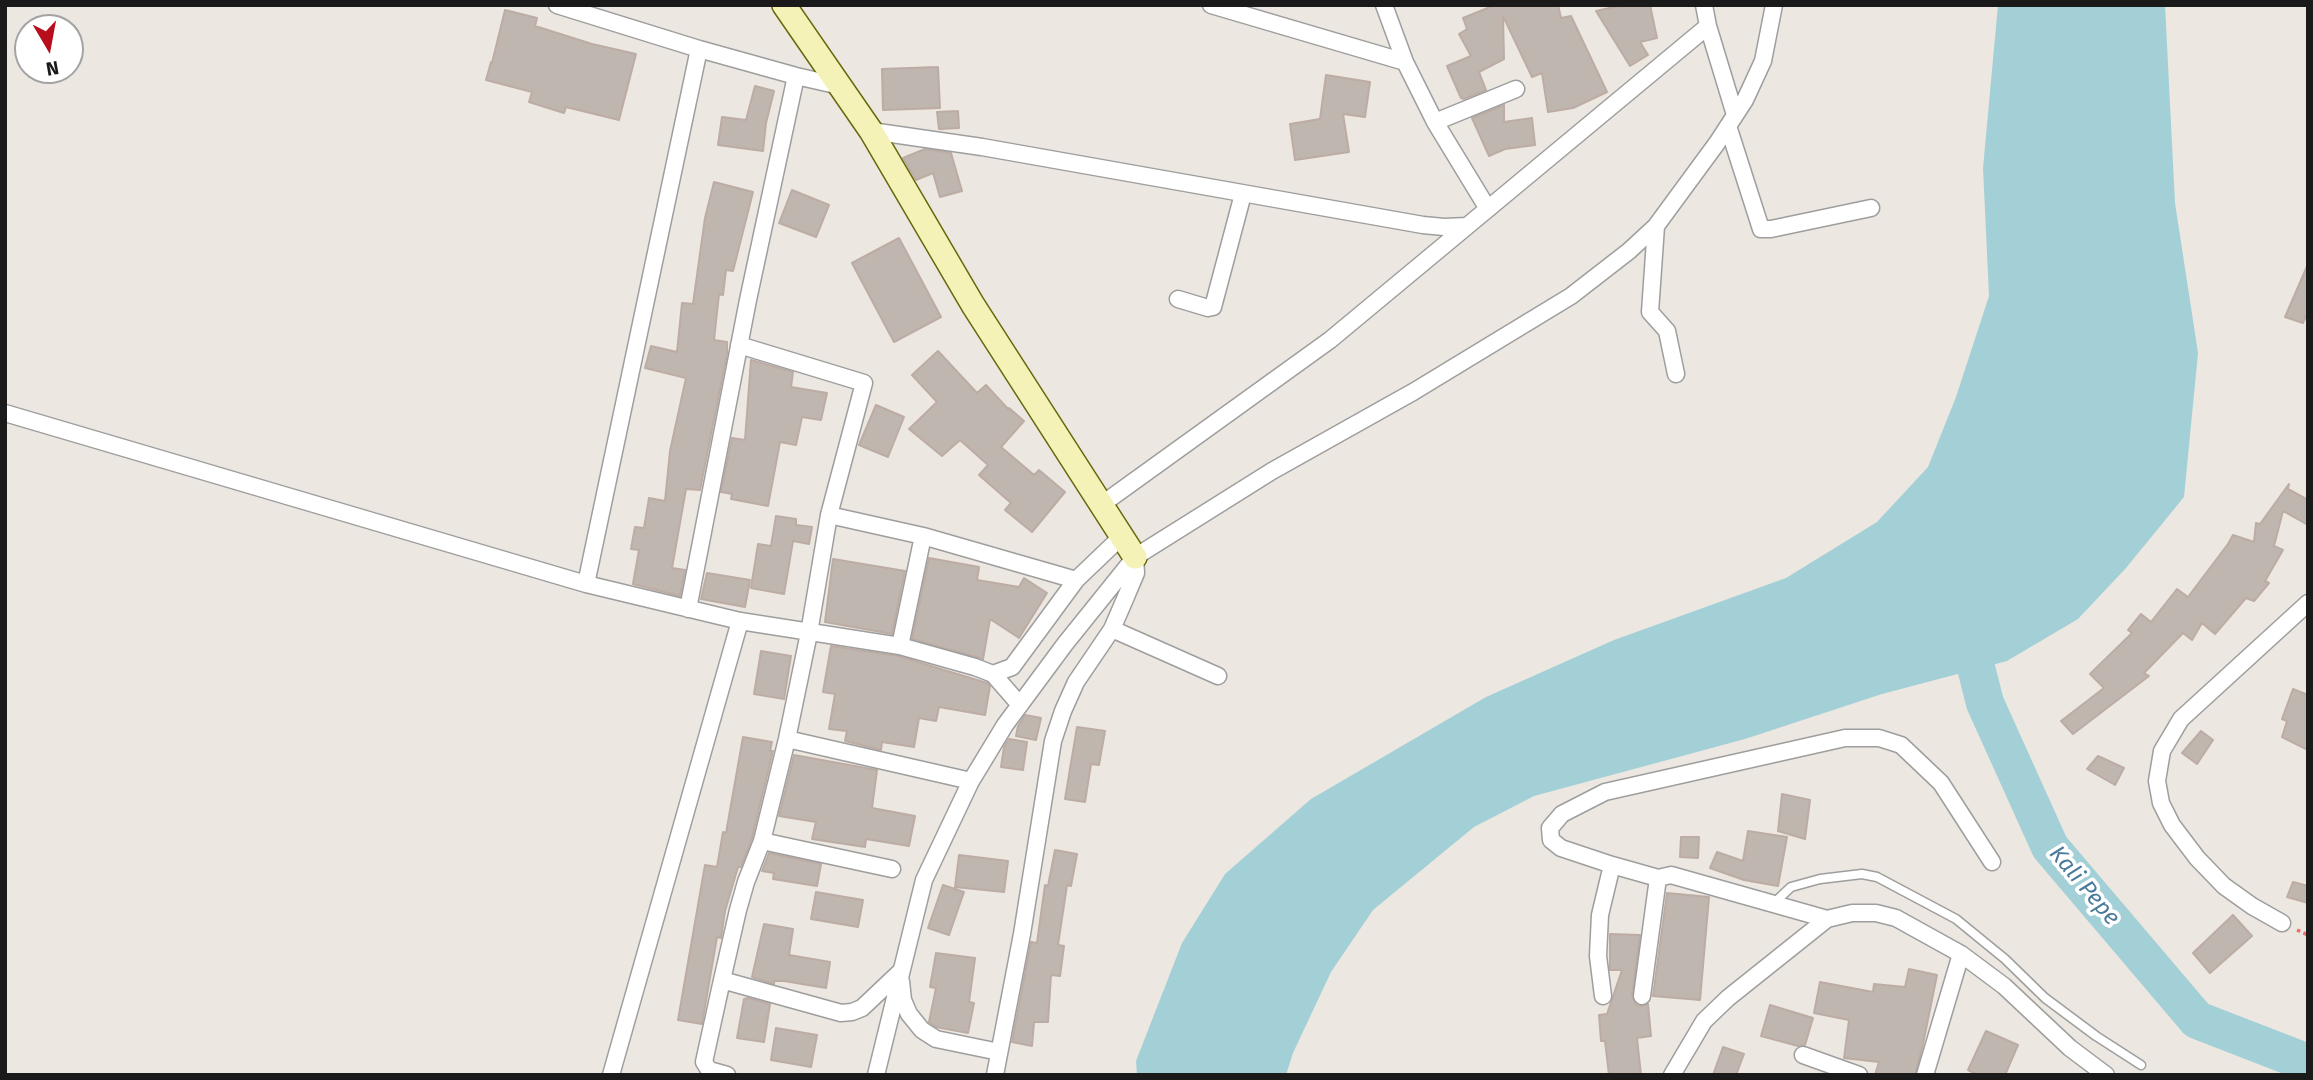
<!DOCTYPE html>
<style>
body{margin:0}
#map{position:relative;width:2313px;height:1080px;overflow:hidden;background:#ece7e0;font-family:"Fira Sans",sans-serif}
canvas{display:block}
.frame{position:absolute;inset:0;border:7px solid #1a1a1a;pointer-events:none}
.north{position:absolute;left:14px;top:14px;width:70px;height:70px;box-sizing:border-box;background:#fff;border:2px solid #a3a3a3;border-radius:50%;rotate:170deg;font-size:19px;font-weight:700;line-height:28px;text-align:center;color:#1a1a1a}
.north::after{content:'';display:block;margin:auto;width:24px;height:32px;background:#b80d1c;clip-path:polygon(50% 0,100% 100%,50% 72%,0 100%)}
</style>
<div id="map">
<canvas width="2313" height="1080"></canvas>
<div class="frame"></div>
<div class="north">N</div>
</div>
<script>
const ctx = document.querySelector('canvas').getContext('2d');
ctx.lineJoin = 'round';
function paint(path, color) { ctx.fillStyle = color; ctx.fill(path, 'evenodd'); }
const shape = rows => new Path2D(rows.map(r => 'M' + r).join(''));
function strokePath(path, color, width, dash) { ctx.strokeStyle = color; ctx.lineWidth = width; ctx.lineCap = dash ? 'butt' : 'round'; ctx.setLineDash(dash || []); ctx.stroke(path); }
function drawText(font, color, halo, rows, align = 'center') {
  ctx.font = font + ' "Fira Sans",sans-serif'; ctx.lineWidth = 7; ctx.setLineDash([]); ctx.textBaseline = 'middle'; ctx.strokeStyle = halo; ctx.fillStyle = color; for (const [text, x, y, turn = 0] of rows) {
    ctx.save(); ctx.translate(x, y); ctx.rotate((+turn || 0) * Math.PI / 180); ctx.textAlign = isNaN(turn) ? turn : align; if (halo) ctx.strokeText(text, 0, 0); ctx.fillText(text, 0, 0); ctx.restore();
  }
}
const water = shape([
 [1998,5,2165,5,2175,203,2198,353,2184,497,2126,568,2078,619,2007,661,1882,694,1745,739,1534,796,1474,827,1373,910,1331,972,1293,1053,1286,1075,1137,1075,1136,1061,1182,943,1225,874,1311,799,1486,697,1614,640,1786,578,1877,522,1928,467,1956,397,1989,296,1983,168]
]);
const river = shape([
 [1963,616,1985,703,2050,847,2197,1020,2308,1063]
]);
const building = shape([
 [1495,5,1558,5,1561,18,1571,16,1607,92,1573,108,1548,112,1542,73,1532,77,1503,16,1504,59,1479,72,1486,90,1464,99,1461,98,1447,66,1471,56,1459,34,1467,29,1463,18,1495,5],
 [1623,5,1650,5,1657,38,1640,42,1648,55,1630,66,1596,11,1623,5],
 [505,10,537,18,535,26,592,44,636,54,619,120,566,107,564,113,529,102,532,92,486,80,491,62,492,63,505,10],
 [938,67,940,108,883,110,882,69,938,67],
 [1326,75,1370,82,1365,117,1343,114,1349,152,1295,160,1290,124,1320,119,1326,75],
 [755,86,774,91,766,123,763,151,718,145,722,117,746,120,755,86],
 [1504,105,1504,122,1532,118,1535,145,1505,149,1489,156,1472,118,1504,105],
 [958,111,959,128,939,129,937,112,958,111],
 [925,149,951,153,962,191,940,197,933,173,916,180,903,158,925,149],
 [714,182,753,192,733,271,726,270,723,295,719,294,714,340,727,342,727,354,700,490,686,489,672,568,685,570,680,596,633,584,639,550,631,549,635,527,644,528,649,498,665,501,670,451,686,378,645,368,651,346,677,352,682,303,693,304,705,218,714,182],
 [792,190,829,205,816,237,779,223,792,190],
 [899,238,941,317,894,342,852,263,899,238],
 [2308,264,2308,311,2303,323,2285,317,2308,264],
 [938,351,977,393,986,385,1008,409,1009,408,1024,421,1001,447,1034,475,1039,470,1065,492,1032,532,1005,510,1011,503,979,475,988,465,960,440,942,456,909,429,937,402,912,375,938,351],
 [751,360,793,372,791,387,827,393,821,420,802,417,796,445,780,442,768,506,731,499,732,494,721,492,732,438,745,440,751,360],
 [876,405,904,417,888,457,859,445,876,405],
 [2289,484,2288,489,2308,500,2308,525,2283,511,2274,546,2283,550,2265,581,2269,583,2254,601,2246,598,2215,634,2202,623,2192,640,2183,633,2144,673,2149,676,2073,734,2061,721,2104,688,2090,674,2132,633,2128,630,2141,614,2151,622,2177,589,2188,597,2228,544,2233,535,2254,542,2256,523,2260,524,2289,484],
 [776,516,796,519,796,525,812,527,809,544,793,541,784,594,751,588,758,544,771,546,776,516],
 [929,558,979,567,977,580,1019,587,1024,578,1047,593,1019,638,990,619,983,659,912,639,929,558],
 [833,559,905,571,892,634,825,622,833,559],
 [707,573,750,580,745,607,701,599,707,573],
 [831,646,898,656,987,683,990,686,985,715,939,707,936,721,919,718,914,747,882,742,881,750,845,741,847,731,829,729,835,694,823,692,831,646],
 [761,651,791,656,784,699,754,694,761,651],
 [2293,689,2308,695,2308,750,2282,737,2287,721,2282,719,2293,689],
 [1025,715,1041,718,1036,740,1016,736,1018,726,1025,715],
 [1077,727,1105,731,1099,765,1091,764,1085,802,1065,799,1077,727],
 [2201,731,2213,740,2197,764,2182,753,2201,731],
 [743,737,772,742,770,751,773,751,752,838,741,867,738,867,725,911,721,938,717,937,702,1024,678,1020,705,865,717,867,723,832,726,833,743,737],
 [1009,739,1027,742,1023,770,1001,767,1004,747,1009,739],
 [794,755,877,770,872,808,915,816,909,846,866,839,865,847,812,839,816,822,779,816,794,755],
 [2098,756,2124,768,2115,785,2087,769,2098,756],
 [1782,794,1810,800,1805,839,1778,831,1782,794],
 [1748,831,1787,837,1778,886,1744,880,1710,868,1717,852,1743,861,1748,831],
 [1681,837,1699,837,1698,858,1680,857,1681,837],
 [1055,850,1077,854,1071,886,1067,885,1058,945,1064,946,1060,976,1051,975,1048,1022,1034,1022,1032,1046,1012,1042,1031,942,1037,943,1045,885,1048,886,1055,850],
 [769,853,821,864,817,886,773,879,774,873,762,871,769,853],
 [959,855,1008,861,1004,892,955,887,959,855],
 [2293,882,2308,886,2308,903,2287,897,2293,882],
 [943,885,964,892,949,935,928,928,943,885],
 [816,892,863,900,858,927,811,919,816,892],
 [1667,893,1709,897,1700,1000,1653,996,1667,893],
 [2233,915,2252,936,2210,973,2193,953,2233,915],
 [764,924,793,929,789,955,830,962,826,988,784,981,774,981,774,984,752,977,764,924],
 [1610,934,1640,935,1632,995,1636,1005,1641,1006,1648,1004,1651,1036,1637,1038,1641,1075,1609,1075,1605,1041,1601,1041,1599,1015,1607,1014,1622,970,1610,970,1610,934],
 [936,953,975,958,969,1002,974,1003,968,1033,936,1027,929,1022,936,988,930,987,936,953],
 [1909,969,1937,975,1923,1044,1915,1075,1875,1075,1879,1062,1844,1058,1849,1020,1814,1013,1820,982,1873,992,1874,984,1905,987,1909,969],
 [748,998,770,1004,764,1042,737,1038,744,999,748,998],
 [1770,1005,1813,1018,1805,1045,1798,1046,1761,1036,1770,1005],
 [776,1028,817,1035,811,1067,771,1060,776,1028],
 [1986,1031,2018,1045,2005,1075,1978,1075,1968,1070,1986,1031],
 [1723,1047,1744,1054,1736,1075,1713,1075,1723,1047]
]);
const path = shape([
 [2297,930,2308,935]
]);
const lane = shape([
 [1773,904,1791,887,1820,879,1862,874,1877,877,1956,919,2005,959,2045,998,2096,1036,2141,1065]
]);
const street = shape([
 [557,5,699,49,796,76,840,86],
 [1211,5,1405,62],
 [1384,5,1405,62,1435,122,1488,209],
 [1708,26,1735,115],
 [1435,122,1516,89],
 [1728,126,1761,229,1771,229,1871,208],
 [871,131,982,147,1423,225,1444,227,1467,226],
 [1656,226,1650,312,1667,331,1676,374],
 [1178,299,1208,308,1213,307,1243,194],
 [739,345,864,383,829,515,809,633,787,739,762,841,746,882,738,910,722,980,841,1013,852,1012,862,1008,900,972],
 [5,413,586,584,740,621,900,646,975,667,993,674,1020,705],
 [1101,505,1330,340,1708,26,1704,5],
 [829,515,923,536,1076,580],
 [586,584,699,49],
 [688,609,748,300,796,76],
 [1112,629,1218,676],
 [900,646,923,536],
 [993,674,1012,667,1076,580,1121,537],
 [787,739,971,781],
 [762,841,892,869],
 [1827,919,1671,875,1658,878,1612,865,1561,848,1551,840,1550,828,1562,814,1605,792,1845,738,1879,738,1901,745,1941,783,1992,862],
 [2282,923,2252,906,2224,886,2197,858,2172,825,2161,803,2157,781,2162,751,2181,719,2308,603],
 [722,980,704,1062,709,1070,727,1075],
 [901,981,903,1000,909,1014,922,1030,936,1039,999,1052],
 [1603,996,1598,956,1600,915,1612,865],
 [1642,996,1658,878],
 [1803,1055,1859,1075],
 [611,1075,740,621],
 [876,1075,924,880,971,781,1005,725,1065,644,1135,557,1272,471,1413,392,1571,296,1629,251,1656,226,1717,143,1745,100,1763,61,1774,5],
 [995,1075,1022,934,1053,741,1063,711,1076,682,1112,629,1125,599,1136,573,1135,557],
 [1672,1075,1704,1021,1728,998,1827,919,1852,913,1876,913,1896,918,1961,954,2004,986,2070,1048,2106,1075],
 [1925,1075,1961,954]
]);
const secondary = shape([
 [784,5,871,131,973,305,1135,557]
]);
const waterNames = [
 ["Kali Pepe",2084,886,50]
];
paint(water, '#a3d0d7');
strokePath(river, '#a3d0d7', 38);
paint(building, '#c0b6b0');
strokePath(building, '#bcaca4', 2);
strokePath(lane, '#9e9e9e', 11);
strokePath(street, '#9e9e9e', 19);
strokePath(secondary, '#66680b', 26);
strokePath(path, '#f06f6d', 3.5, [3.5, 3.5]);
strokePath(lane, '#fff', 8);
strokePath(street, '#fff', 16);
strokePath(secondary, '#f4f2b6', 23);
drawText('italic 23px', '#4b7a9c', '#fff', waterNames);
</script>
